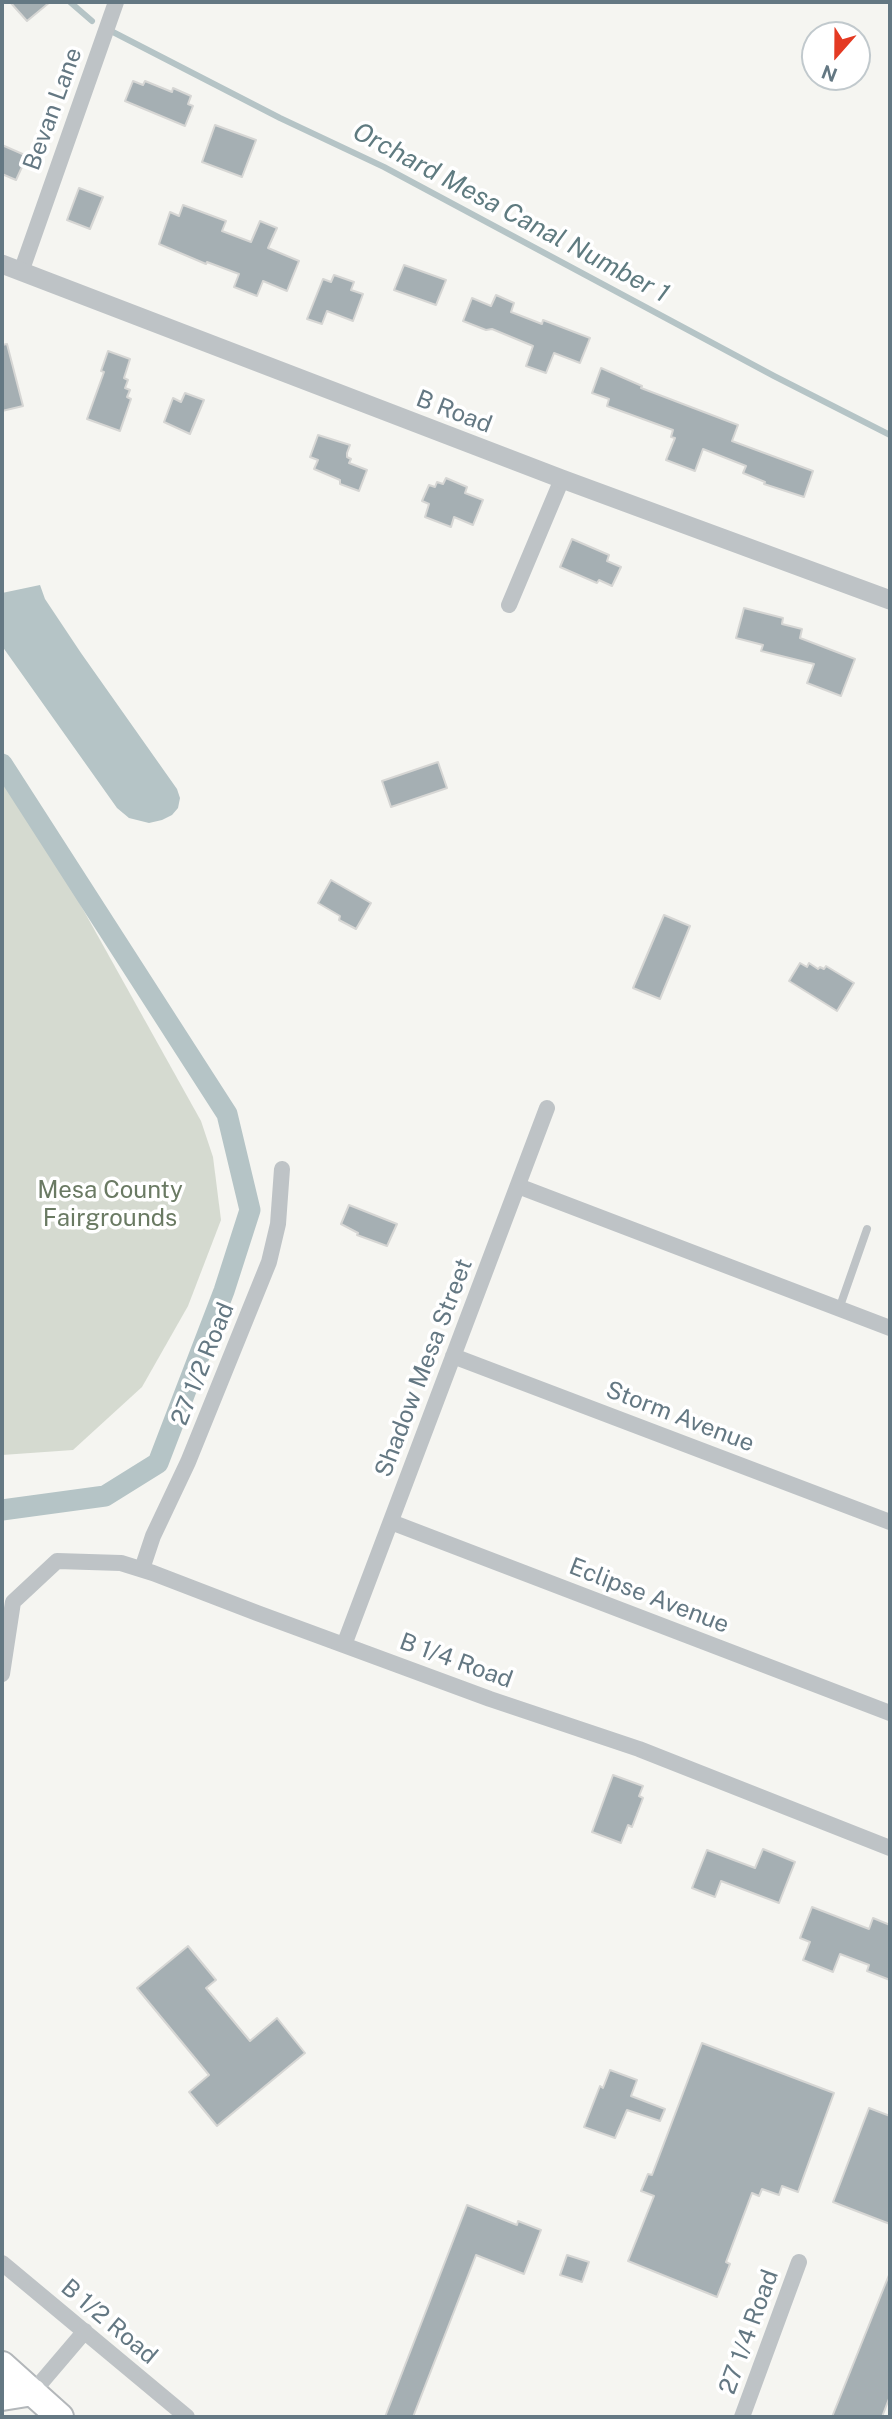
<!DOCTYPE html>
<style>
body{margin:0}
#map{position:relative;width:892px;height:2419px;overflow:hidden;background:#f5f5f1;font-family:"Public Sans",sans-serif}
canvas{display:block}
.frame{position:absolute;inset:0;border:4px solid #647883;pointer-events:none}
.north{position:absolute;left:801px;top:21px;width:70px;height:70px;box-sizing:border-box;background:#fff;border:2px solid #c1c9cd;border-radius:50%;rotate:201deg;font-size:19px;font-weight:700;line-height:28px;text-align:center;color:#647883}
.north::after{content:'';display:block;margin:auto;width:24px;height:32px;background:#e43a23;clip-path:polygon(50% 0,100% 100%,50% 72%,0 100%)}
</style>
<div id="map">
<canvas width="892" height="2419"></canvas>
<div class="frame"></div>
<div class="north">N</div>
</div>
<script>
const ctx = document.querySelector('canvas').getContext('2d');
ctx.lineJoin = 'round';
function paint(path, color) { ctx.fillStyle = color; ctx.fill(path, 'evenodd'); }
const shape = rows => new Path2D(rows.map(r => 'M' + r).join(''));
function strokePath(path, color, width, dash) { ctx.strokeStyle = color; ctx.lineWidth = width; ctx.lineCap = dash ? 'butt' : 'round'; ctx.setLineDash(dash || []); ctx.stroke(path); }
function drawText(font, color, halo, rows, align = 'center') {
  ctx.font = font + ' "Public Sans",sans-serif'; ctx.lineWidth = 7; ctx.setLineDash([]); ctx.textBaseline = 'middle'; ctx.strokeStyle = halo; ctx.fillStyle = color; for (const [text, x, y, turn = 0] of rows) {
    ctx.save(); ctx.translate(x, y); ctx.rotate((+turn || 0) * Math.PI / 180); ctx.textAlign = isNaN(turn) ? turn : align; if (halo) ctx.strokeText(text, 0, 0); ctx.fillText(text, 0, 0); ctx.restore();
  }
}
const green = shape([
 [2,764,201,1121,213,1157,221,1220,188,1306,142,1387,73,1450,2,1455]
]);
const water = shape([
 [40,585,45,599,81,653,177,789,180,798,178,808,172,815,162,820,149,823,129,818,117,808,2,646,2,593]
]);
const stream = shape([
 [70,2,92,21],
 [111,31,280,118,384,167,774,376,890,435]
]);
const canal = shape([
 [2,764,227,1114,250,1210,224,1291,158,1463,105,1496,2,1510]
]);
const building = shape([
 [10,2,50,2,27,21,10,2],
 [133,81,143,85,145,81,172,92,173,88,191,96,188,104,193,106,185,126,125,101,133,81],
 [215,125,256,140,242,177,202,162,215,125],
 [2,145,27,156,16,180,2,174,2,145],
 [79,188,103,197,90,229,67,220,79,188],
 [183,205,226,221,222,231,251,242,260,221,277,228,268,248,299,261,287,291,263,281,257,296,234,287,239,274,207,262,206,264,159,244,170,212,179,216,183,205],
 [404,265,446,280,436,305,394,290,404,265],
 [334,275,354,282,351,290,363,294,353,321,327,311,322,324,307,319,323,279,331,282,334,275],
 [496,295,514,303,511,312,542,324,543,320,590,338,580,363,554,353,546,373,526,366,533,346,492,329,486,330,463,321,472,298,491,306,496,295],
 [7,344,23,406,2,411,2,345,7,344],
 [108,351,130,359,124,378,128,380,125,388,130,390,127,397,131,399,120,431,87,419,104,372,101,371,108,351],
 [601,368,642,386,641,388,738,425,732,441,813,471,804,497,764,484,765,482,743,473,746,466,703,449,695,471,666,460,675,438,671,437,673,430,607,406,609,399,592,393,601,368],
 [185,393,204,400,190,434,164,422,173,398,181,402,185,393],
 [318,435,350,445,347,453,347,457,351,459,349,463,367,470,359,491,340,484,340,480,314,469,318,460,310,457,318,435],
 [446,478,467,487,465,493,483,500,473,525,454,517,451,527,425,517,429,504,422,501,429,485,435,487,437,482,443,484,446,478],
 [572,539,609,555,607,561,621,567,612,586,599,580,597,583,560,567,572,539],
 [744,608,783,618,782,624,802,629,800,638,855,659,841,696,807,683,814,664,761,651,763,645,736,638,744,608],
 [438,762,447,788,391,807,382,781,438,762],
 [331,880,371,903,356,929,339,920,340,916,318,903,331,880],
 [664,915,690,926,660,999,633,988,664,915],
 [800,963,807,967,809,963,818,969,820,967,824,969,826,966,854,983,837,1011,789,981,800,963],
 [349,1205,397,1224,387,1246,357,1235,358,1233,341,1224,349,1205],
 [613,1775,643,1786,639,1796,643,1798,632,1827,628,1825,621,1843,592,1832,613,1775],
 [763,1849,795,1862,779,1903,721,1881,715,1897,692,1888,707,1850,755,1868,763,1849],
 [812,1907,869,1929,873,1918,890,1925,890,1980,867,1971,869,1965,840,1954,833,1972,803,1960,810,1942,800,1938,812,1907],
 [188,1946,216,1980,206,1988,250,2041,277,2018,305,2053,217,2126,189,2092,209,2075,137,1988,188,1946],
 [702,2043,834,2093,798,2192,782,2186,779,2195,762,2189,759,2196,752,2193,726,2262,730,2264,717,2297,628,2261,654,2196,641,2191,648,2174,652,2175,702,2043],
 [610,2070,637,2080,631,2096,665,2109,660,2121,627,2110,615,2138,584,2127,600,2086,603,2088,610,2070],
 [869,2108,890,2116,890,2224,833,2202,869,2108],
 [467,2205,517,2225,518,2221,541,2230,524,2274,476,2255,413,2417,385,2417,467,2205],
 [567,2255,589,2262,582,2282,560,2275,567,2255],
 [889,2275,890,2396,882,2417,832,2417,889,2275]
]);
const service = shape([
 [839,1309,867,1229]
]);
const minor = shape([
 [21,272,116,2],
 [509,605,562,479],
 [518,1186,890,1328],
 [453,1356,890,1522],
 [391,1522,890,1713],
 [142,1569,153,1536,188,1462,269,1262,278,1224,282,1169],
 [344,1645,547,1108],
 [2,1674,13,1602,57,1561,121,1563,153,1573,257,1613,490,1699,639,1749,890,1848],
 [2,2263,187,2417],
 [33,2392,85,2331],
 [742,2417,799,2262]
]);
const tertiary = shape([
 [2,264,562,479,890,600]
]);
const trunk = shape([
 [2,2365,60,2417],
 [2,2397,33,2392]
]);
const streetNames = [
 ["Bevan Lane",53,109,-70],
 ["B Road",454,412,21],
 ["27 1/2 Road",203,1364,-68],
 ["Shadow Mesa Street",424,1368,-69],
 ["Storm Avenue",680,1417,21],
 ["Eclipse Avenue",649,1596,21],
 ["B 1/4 Road",456,1661,20],
 ["B 1/2 Road",109,2322,40],
 ["27 1/4 Road",749,2332,-70]
];
const parkNames = [
 ["Mesa County",110,1191],
 ["Fairgrounds",110,1219]
];
const waterNames = [
 ["Orchard Mesa Canal Number 1",511,213,28]
];
paint(green, '#d5dad0');
paint(water, '#b5c4c6');
strokePath(stream, '#b5c4c6', 6);
strokePath(canal, '#b5c4c6', 21);
paint(building, '#a5afb3');
strokePath(building, '#d6d6d4', 2);
strokePath(trunk, '#b3b7ba', 30);
strokePath(service, '#bec3c6', 8);
strokePath(minor, '#bec3c6', 16);
strokePath(tertiary, '#bec3c6', 19);
strokePath(trunk, '#fff', 26);
drawText('24px', '#647883', '#fff', streetNames);
drawText('24px', '#6a7a63', '#fff', parkNames);
drawText('italic 26px', '#5f7b80', '#fff', waterNames);
</script>
